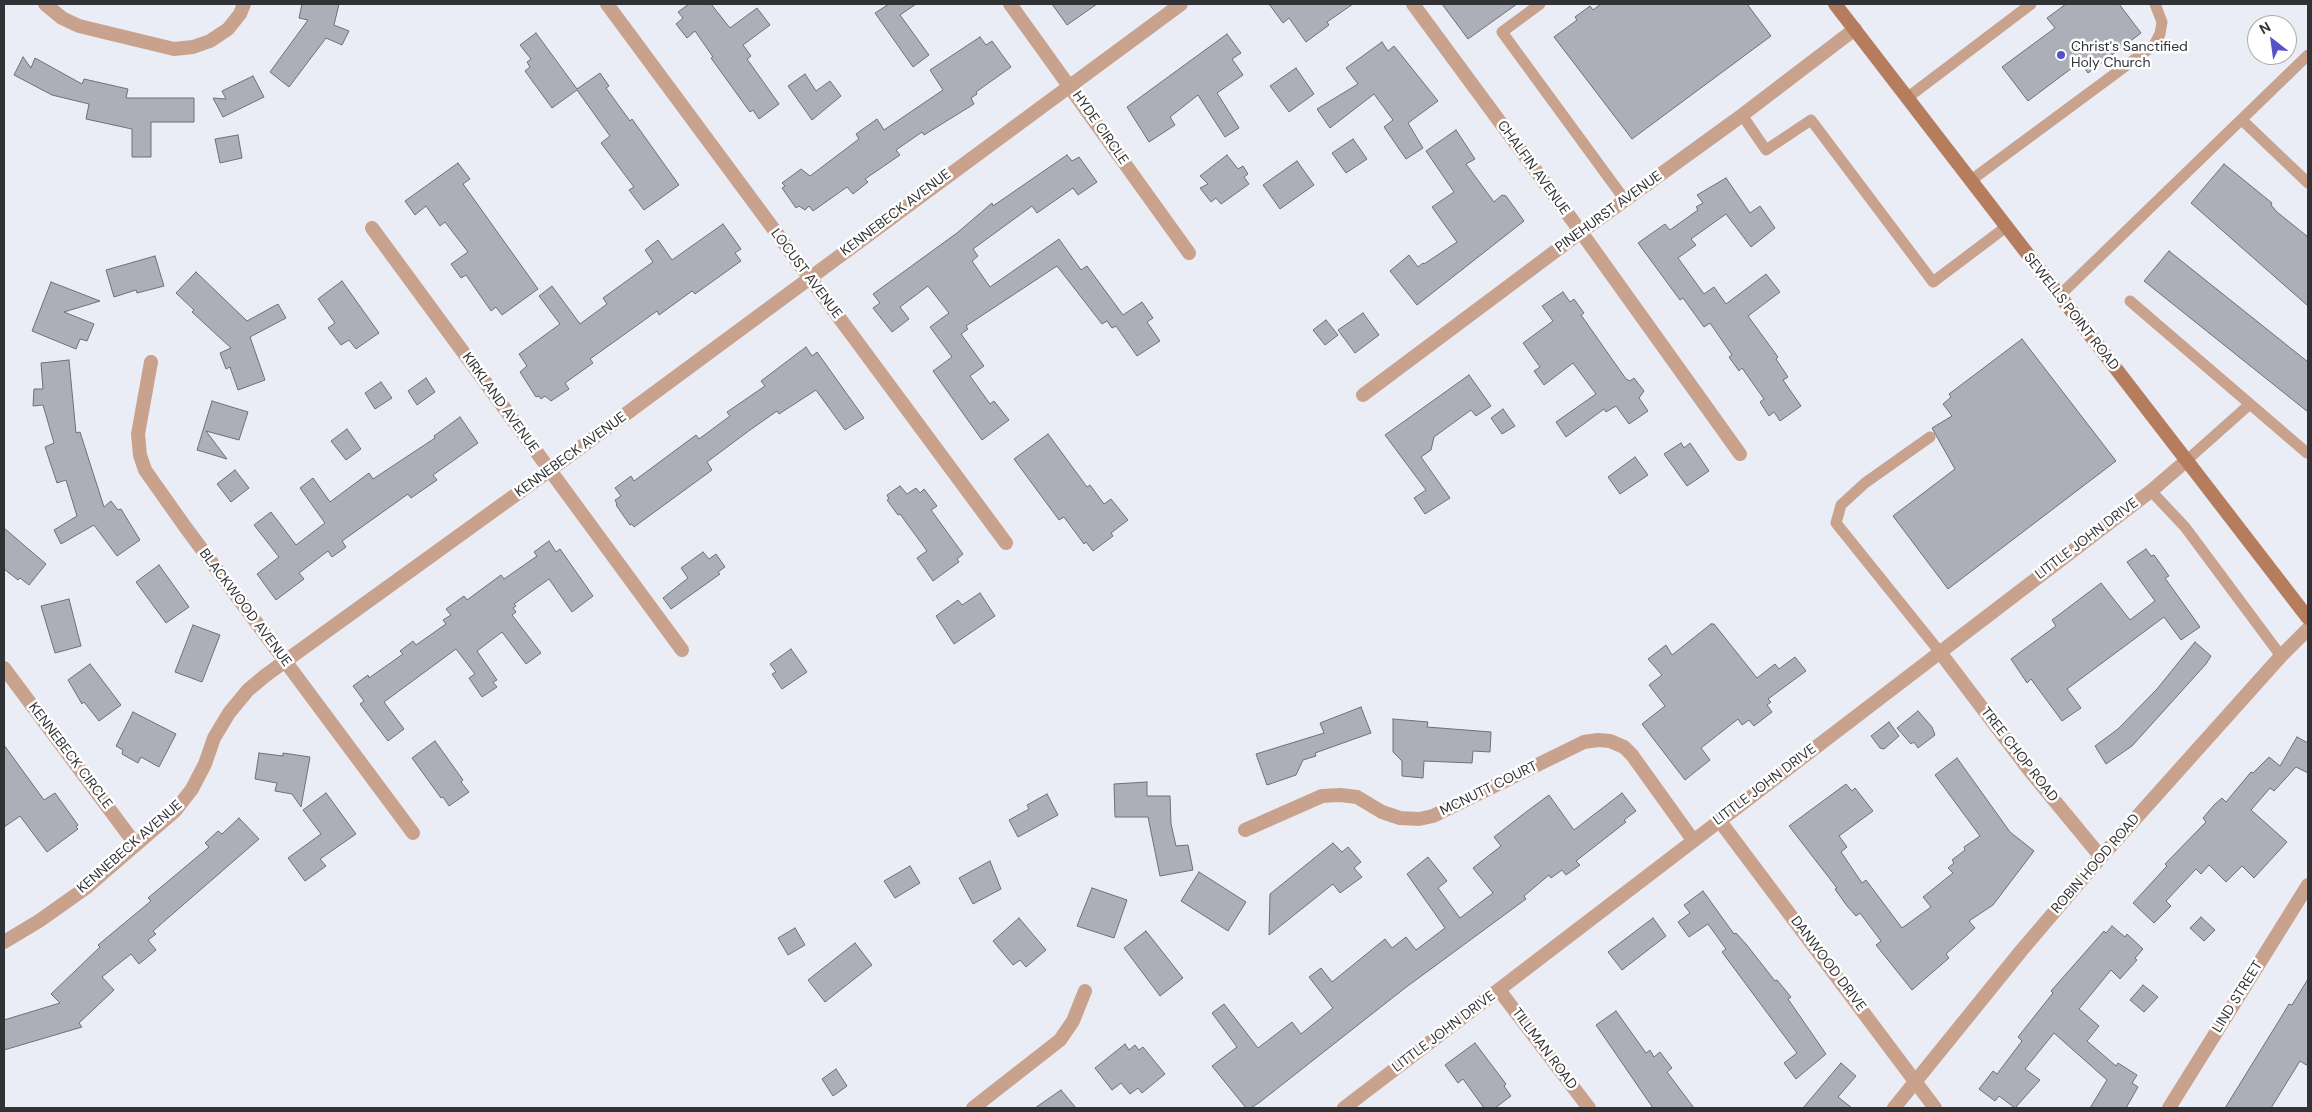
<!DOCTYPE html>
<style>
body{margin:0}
#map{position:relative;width:2312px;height:1112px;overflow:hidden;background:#eaedf6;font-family:"DM Sans",sans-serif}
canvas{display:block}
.frame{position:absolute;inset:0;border:5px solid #313236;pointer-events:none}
.north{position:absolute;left:2247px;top:15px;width:50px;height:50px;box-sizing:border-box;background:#fff;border:1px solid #adadaf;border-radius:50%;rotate:330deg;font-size:14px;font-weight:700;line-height:20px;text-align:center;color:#313236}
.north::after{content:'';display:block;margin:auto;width:18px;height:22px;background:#5451c9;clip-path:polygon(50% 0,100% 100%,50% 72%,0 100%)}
</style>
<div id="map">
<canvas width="2312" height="1112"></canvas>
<div class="frame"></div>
<div class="north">N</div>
</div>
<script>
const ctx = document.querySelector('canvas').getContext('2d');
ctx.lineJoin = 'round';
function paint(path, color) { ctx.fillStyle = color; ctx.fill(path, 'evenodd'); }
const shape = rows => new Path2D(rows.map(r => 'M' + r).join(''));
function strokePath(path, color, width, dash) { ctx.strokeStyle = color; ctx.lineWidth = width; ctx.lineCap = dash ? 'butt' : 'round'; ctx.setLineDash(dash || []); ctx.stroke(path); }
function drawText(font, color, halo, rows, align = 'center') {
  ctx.font = font + ' "DM Sans",sans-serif'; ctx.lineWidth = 5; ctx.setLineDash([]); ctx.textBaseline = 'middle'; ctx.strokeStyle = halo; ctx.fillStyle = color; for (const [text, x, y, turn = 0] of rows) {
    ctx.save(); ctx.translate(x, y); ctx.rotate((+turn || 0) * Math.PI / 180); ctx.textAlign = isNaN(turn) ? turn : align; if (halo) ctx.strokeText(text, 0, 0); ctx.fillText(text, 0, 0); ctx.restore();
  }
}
const building = shape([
 [302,4,339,4,334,25,349,31,342,45,326,38,289,87,270,72,308,20,299,18,302,4],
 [689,4,711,4,730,28,757,8,770,25,743,45,751,56,747,59,779,104,759,119,753,110,750,112,711,58,713,57,695,31,687,38,676,24,683,18,678,12,689,4],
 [889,4,916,4,900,15,929,55,913,67,875,13,889,4],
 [1052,4,1097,4,1067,25,1052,4],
 [1269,4,1353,4,1327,22,1329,25,1306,42,1289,18,1283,23,1269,4],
 [1442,4,1517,4,1468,39,1442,4],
 [1601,4,1747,4,1771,36,1632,139,1554,37,1577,20,1575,17,1590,6,1593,10,1601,4],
 [2066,4,2119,4,2141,33,2088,73,2080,62,2028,101,2002,67,2055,28,2047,18,2066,4],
 [536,33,577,89,600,73,609,86,606,88,630,121,632,119,679,185,644,210,629,190,634,187,601,143,610,136,577,90,552,108,525,71,530,67,527,62,531,59,520,45,536,33],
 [1227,34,1241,53,1232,59,1243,75,1217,93,1239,128,1225,137,1198,95,1170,117,1175,125,1149,142,1127,107,1227,34],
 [980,37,986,45,992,41,1011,67,976,92,977,94,971,98,974,104,924,135,922,132,896,150,900,155,865,179,868,182,853,194,847,187,813,211,809,206,805,210,799,206,796,208,782,188,785,186,782,183,801,169,810,176,859,139,856,134,877,119,884,130,943,90,930,70,980,37],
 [1382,42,1388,51,1394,46,1438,101,1408,123,1423,148,1406,159,1384,127,1393,120,1374,94,1330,128,1317,109,1358,84,1346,68,1382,42],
 [23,57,31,68,35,58,82,84,84,79,128,89,126,98,194,98,194,122,151,122,151,157,132,157,132,129,86,119,89,104,52,95,14,75,23,57],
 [1296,68,1314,94,1289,112,1270,86,1296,68],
 [805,74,816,91,830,81,841,96,812,120,788,86,805,74],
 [253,76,264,97,223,117,213,98,226,99,222,91,253,76],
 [1456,130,1475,159,1466,164,1494,202,1502,195,1506,196,1524,221,1417,305,1390,271,1409,255,1418,267,1423,263,1424,264,1457,242,1432,207,1454,192,1426,151,1456,130],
 [238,135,242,158,220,163,215,139,238,135],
 [1353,139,1367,159,1346,173,1332,153,1353,139],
 [1067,155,1072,161,1079,157,1097,182,1078,195,1073,188,1037,213,1032,206,973,249,978,256,972,261,990,287,1059,239,1081,270,1087,266,1123,315,1142,302,1153,318,1147,322,1160,341,1137,356,1116,326,1112,328,1107,321,1102,324,1057,266,966,326,968,329,961,334,984,366,970,376,990,404,994,401,1009,420,982,440,933,371,952,357,930,327,949,313,928,286,900,307,909,319,892,332,873,308,880,303,873,294,957,233,992,203,993,206,1067,155],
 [1227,155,1238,169,1243,166,1248,174,1244,177,1249,184,1221,204,1216,198,1211,202,1200,188,1208,184,1200,176,1227,155],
 [1297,161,1314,185,1280,209,1263,185,1297,161],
 [458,163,470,179,463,184,538,289,502,315,496,307,491,311,466,275,461,278,451,264,468,252,445,222,440,226,426,206,415,215,405,201,458,163],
 [2224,164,2272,203,2271,205,2277,212,2308,237,2308,306,2191,203,2224,164],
 [1726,178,1750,213,1760,206,1775,228,1751,247,1726,214,1691,239,1696,245,1678,258,1704,294,1714,287,1726,304,1766,274,1780,292,1748,316,1778,357,1776,359,1788,377,1783,380,1801,406,1780,421,1774,412,1769,416,1760,402,1764,399,1742,368,1739,371,1729,357,1732,355,1710,323,1704,327,1683,298,1680,300,1638,243,1665,224,1670,230,1698,210,1696,207,1703,203,1697,195,1726,178],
 [723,224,741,249,735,253,741,261,695,294,692,291,659,315,657,311,590,359,593,363,565,383,569,389,551,401,545,396,541,399,539,396,536,397,520,372,527,366,519,354,560,324,539,296,552,286,580,324,607,304,603,298,653,262,645,250,658,240,672,260,723,224],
 [2169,251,2308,362,2308,412,2144,281,2169,251],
 [155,256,164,286,137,293,136,290,114,297,106,270,155,256],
 [196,272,247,321,278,304,286,318,250,337,265,380,238,390,230,367,226,369,220,353,231,348,192,312,194,310,176,293,196,272],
 [342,281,379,333,356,349,349,340,341,345,328,328,335,323,318,299,342,281],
 [51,282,100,301,64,312,94,324,87,341,80,339,76,349,32,331,51,282],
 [1563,292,1570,302,1574,299,1584,313,1581,315,1626,379,1630,381,1634,378,1644,391,1639,398,1648,411,1629,424,1616,406,1606,412,1604,409,1566,437,1556,422,1596,394,1573,363,1544,385,1534,371,1540,367,1523,343,1553,321,1542,306,1563,292],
 [1363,313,1379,335,1355,353,1338,330,1363,313],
 [1326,320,1338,335,1325,345,1313,330,1326,320],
 [2022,339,2116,461,1948,589,1893,516,1955,469,1932,428,1952,416,1943,404,1951,397,1949,394,2022,339],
 [806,347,812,356,817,352,864,418,845,430,816,390,779,414,777,411,750,430,707,462,712,470,634,527,632,524,630,525,616,505,617,504,615,500,621,496,615,488,631,476,634,481,696,435,699,439,730,416,727,412,765,386,761,381,806,347],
 [69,360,76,433,80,432,104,507,111,501,118,510,121,509,140,540,117,556,94,525,61,544,54,530,77,516,66,480,57,483,45,447,54,443,43,405,33,406,34,389,43,389,41,363,69,360],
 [1469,375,1491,406,1476,416,1471,410,1434,437,1431,450,1421,457,1450,498,1425,514,1414,498,1426,490,1385,435,1469,375],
 [426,378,435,392,417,405,408,391,426,378],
 [381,382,392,398,375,409,365,393,381,382],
 [212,401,248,412,239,440,206,431,227,459,197,450,212,401],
 [1503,409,1515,426,1502,434,1491,418,1503,409],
 [460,417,478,443,433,475,437,480,411,498,408,494,342,541,346,547,332,557,328,551,299,573,304,579,276,600,257,574,279,557,254,525,271,512,296,545,325,523,300,488,313,478,330,502,369,473,373,479,435,438,434,436,460,417],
 [347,429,361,449,346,460,331,441,347,429],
 [1048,434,1087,487,1090,485,1104,504,1111,499,1128,520,1111,533,1113,536,1093,551,1086,542,1084,544,1064,517,1059,520,1014,459,1048,434],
 [1681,443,1684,448,1690,443,1709,471,1687,486,1664,454,1681,443],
 [1635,457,1648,475,1620,494,1608,477,1635,457],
 [235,470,249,488,231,502,217,484,235,470],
 [900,486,907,494,916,488,920,493,924,489,937,506,931,510,963,554,957,559,959,562,933,581,917,558,927,551,900,514,898,515,887,500,889,499,887,495,900,486],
 [4,528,46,564,29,585,20,578,18,580,4,569,4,528],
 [549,541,556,552,560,549,593,596,572,612,549,579,514,604,516,606,513,608,516,612,512,615,541,653,526,664,502,632,477,651,497,680,493,682,497,687,482,697,469,678,475,674,456,649,384,702,404,729,388,741,360,704,364,701,353,686,368,675,369,678,403,654,400,651,413,641,416,645,446,624,443,620,451,615,446,609,464,596,467,600,501,575,504,579,537,556,534,552,549,541],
 [2146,549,2151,556,2154,555,2169,576,2165,578,2200,627,2181,640,2164,617,2067,689,2081,708,2062,721,2031,679,2027,683,2011,659,2056,626,2052,620,2101,583,2130,620,2155,601,2127,562,2146,549],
 [703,552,709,559,716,554,725,567,718,572,720,574,671,609,663,598,688,578,681,568,703,552],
 [159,565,189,607,166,623,136,582,159,565],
 [980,593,995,616,954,644,936,616,958,600,962,605,980,593],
 [69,599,81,646,55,653,41,606,69,599],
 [1711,624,1714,624,1757,678,1775,664,1779,669,1795,657,1806,671,1768,699,1771,702,1767,705,1772,712,1754,726,1749,720,1742,725,1738,719,1701,748,1710,760,1685,780,1642,724,1665,706,1649,685,1662,675,1648,659,1666,645,1672,655,1711,624],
 [193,625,220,635,202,682,175,672,193,625],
 [2195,642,2211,656,2206,664,2132,746,2106,764,2095,746,2118,729,2157,689,2195,642],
 [791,649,807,672,782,689,772,674,776,672,770,664,791,649],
 [90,664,121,705,99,721,84,702,82,704,68,680,90,664],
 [1361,707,1371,733,1315,753,1316,756,1303,760,1296,775,1267,785,1256,754,1324,733,1320,723,1361,707],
 [1918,711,1932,727,1935,735,1918,748,1914,742,1911,744,1897,728,1918,711],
 [133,712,176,734,159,767,141,757,138,763,122,754,123,750,116,746,133,712],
 [1393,719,1428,722,1427,727,1491,732,1490,752,1473,751,1472,763,1424,761,1423,778,1402,776,1402,761,1393,752,1393,719],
 [1889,722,1899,736,1884,749,1880,748,1871,736,1889,722],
 [2297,737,2308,743,2308,773,2296,767,2274,791,2270,788,2251,810,2287,842,2254,878,2242,866,2226,882,2209,865,2201,874,2196,869,2166,901,2171,906,2154,923,2133,903,2167,866,2165,864,2206,822,2203,818,2214,805,2222,798,2226,802,2251,772,2253,773,2269,757,2280,766,2297,737],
 [435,741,463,780,461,782,469,792,449,806,443,797,441,798,412,758,435,741],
 [4,745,44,800,55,793,78,825,76,827,78,829,47,852,20,816,4,827,4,745],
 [259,753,283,756,283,753,310,757,301,807,292,794,275,791,277,783,255,779,259,753],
 [1957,758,2010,832,2034,851,1993,905,1969,921,1975,928,1946,954,1949,958,1912,990,1876,945,1881,941,1860,913,1856,916,1847,906,1835,889,1837,888,1789,826,1846,784,1852,791,1855,788,1873,811,1839,836,1847,847,1841,852,1862,883,1866,880,1902,928,1931,907,1923,897,1953,873,1948,868,1954,863,1952,860,1965,850,1964,847,1980,836,1935,775,1957,758],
 [1147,782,1147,796,1170,796,1171,824,1176,846,1188,845,1193,870,1160,876,1148,817,1115,817,1114,784,1147,782],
 [326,793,356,834,320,859,326,866,305,881,288,858,321,834,303,810,326,793],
 [1622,793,1636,811,1624,820,1626,822,1576,861,1580,865,1566,875,1562,870,1551,878,1549,875,1524,896,1526,899,1405,988,1260,1102,1251,1108,1246,1108,1212,1066,1237,1047,1212,1013,1224,1004,1258,1048,1292,1022,1301,1034,1333,1008,1309,977,1321,968,1332,982,1385,939,1392,948,1406,937,1416,950,1445,928,1407,874,1428,857,1447,881,1438,888,1460,918,1493,893,1473,868,1501,846,1494,837,1526,812,1549,795,1574,830,1622,793],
 [1047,794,1058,815,1018,837,1009,820,1029,809,1027,805,1047,794],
 [239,818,259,839,153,931,156,934,148,940,156,950,139,964,131,954,102,977,114,990,79,1023,82,1027,4,1050,4,1020,60,1003,51,994,100,947,98,945,151,901,148,898,209,847,205,843,218,831,222,834,239,818],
 [1333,843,1342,852,1348,847,1361,862,1354,868,1362,877,1340,893,1333,884,1269,935,1270,894,1333,843],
 [990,861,1001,889,973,904,959,878,990,861],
 [910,866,920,883,895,898,884,881,910,866],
 [1199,872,1246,902,1228,931,1181,901,1199,872],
 [1092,888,1127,900,1114,938,1077,926,1092,888],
 [1703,891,1734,934,1736,933,1746,944,1775,981,1777,980,1791,997,1788,999,1826,1054,1796,1079,1784,1063,1797,1053,1722,952,1726,949,1708,924,1689,937,1678,922,1690,913,1684,905,1703,891],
 [2201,917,2215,930,2204,941,2190,928,2201,917],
 [1019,918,1046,950,1026,967,1020,960,1013,965,993,941,1019,918],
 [1653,918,1666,936,1622,970,1608,952,1653,918],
 [2112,926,2125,937,2127,934,2143,949,2135,958,2137,960,2120,979,2111,970,2079,1009,2099,1026,2087,1041,2116,1066,2118,1063,2137,1075,2132,1083,2138,1087,2126,1108,2090,1108,2107,1080,2054,1033,2025,1069,2040,1080,2015,1108,1999,1096,1995,1101,1979,1089,1993,1071,1997,1074,2022,1041,2018,1037,2053,993,2051,991,2104,931,2106,933,2112,926],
 [795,928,805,945,788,955,778,938,795,928],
 [1146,931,1183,978,1160,996,1124,948,1146,931],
 [855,943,872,965,825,1002,808,980,855,943],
 [2308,979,2308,1066,2300,1061,2271,1108,2225,1108,2280,1019,2289,1004,2292,1005,2308,979],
 [2143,985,2158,997,2144,1012,2130,1000,2143,985],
 [1616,1011,1646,1053,1650,1050,1654,1057,1660,1052,1672,1068,1667,1072,1694,1108,1653,1108,1596,1025,1616,1011],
 [1475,1043,1506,1084,1504,1086,1511,1096,1495,1108,1484,1108,1463,1079,1458,1083,1445,1065,1475,1043],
 [1125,1044,1129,1050,1135,1045,1139,1050,1143,1047,1165,1074,1142,1093,1138,1088,1130,1094,1121,1083,1112,1090,1095,1068,1125,1044],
 [1841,1063,1856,1076,1838,1097,1852,1108,1803,1108,1841,1063],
 [836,1069,847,1086,833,1096,822,1079,836,1069],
 [1061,1090,1076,1108,1035,1108,1061,1090]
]);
const service = shape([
 [1540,4,1502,32,1625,200],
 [1907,98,2031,4],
 [1742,115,1766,150,1811,120,1933,282,2006,227],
 [2242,120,2308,183],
 [1970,181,2154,45,2160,34,2162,22,2155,4],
 [2059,296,2308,55],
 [2130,301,2307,453],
 [1930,437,1865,483,1841,505,1836,523,1939,651],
 [2186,461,2250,404],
 [2151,491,2185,527,2281,656]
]);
const minor = shape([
 [45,4,62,18,79,26,174,49,193,47,210,41,228,29,240,14,244,4],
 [607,4,1006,543],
 [1010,4,1189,253],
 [1413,4,1581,232,1740,454],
 [372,228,682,650],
 [151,362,138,434,140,455,145,470,186,528,413,833],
 [1363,395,1581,232,1737,119,1855,29],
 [1939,651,2030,771,2101,857],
 [4,668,136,845],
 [1719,820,1935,1108],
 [1245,830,1322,796,1340,795,1357,797,1382,812,1400,818,1419,819,1433,816,1584,742,1598,740,1610,741,1624,747,1632,755,1693,840],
 [4,942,39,921,87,887,175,811,192,789,205,764,214,738,229,713,248,690,266,675,550,470,1181,4],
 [1499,990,1589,1108],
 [973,1108,1060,1040,1073,1021,1085,991],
 [1344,1108,2151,491,2186,461],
 [2169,1108,2308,885]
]);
const tertiary = shape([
 [1894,1108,2021,951,2101,857,2281,656,2308,629]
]);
const secondary = shape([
 [1835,4,2308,618]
]);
const markers = [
 [2061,55,5,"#5451c9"]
];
const poiNames = [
 ["Christ's Sanctified",2071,47],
 ["Holy Church",2071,63]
];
const streetNames = [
 ["HYDE CIRCLE",1100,128,55],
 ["CHALFIN AVENUE",1533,168,54],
 ["PINEHURST AVENUE",1609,212,-36],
 ["KENNEBECK AVENUE",896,213,-37],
 ["LOCUST AVENUE",806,274,53],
 ["SEWELLS POINT ROAD",2071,312,52],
 ["KIRKLAND AVENUE",500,403,54],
 ["KENNEBECK AVENUE",571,455,-36],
 ["LITTLE JOHN DRIVE",2087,539,-37],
 ["BLACKWOOD AVENUE",245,608,53],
 ["TREE CHOP ROAD",2019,755,52],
 ["KENNEBECK CIRCLE",70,756,53],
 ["LITTLE JOHN DRIVE",1765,785,-37],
 ["MCNUTT COURT",1489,789,-26],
 ["KENNEBECK AVENUE",130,847,-41],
 ["ROBIN HOOD ROAD",2096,864,-49],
 ["DANWOOD DRIVE",1828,964,53],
 ["LIND STREET",2238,997,-58],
 ["LITTLE JOHN DRIVE",1444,1032,-37],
 ["TILLMAN ROAD",1544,1049,53]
];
paint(building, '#acafb8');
strokePath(building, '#6d7078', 1);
strokePath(service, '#c9a28d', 11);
strokePath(minor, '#c9a28d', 14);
strokePath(tertiary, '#c9a28d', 14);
strokePath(secondary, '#b57d5d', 14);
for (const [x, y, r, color] of markers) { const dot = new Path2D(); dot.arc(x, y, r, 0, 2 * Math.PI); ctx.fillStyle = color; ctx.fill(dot); strokePath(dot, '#fff', 2); }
drawText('14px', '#313236', '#fff', poiNames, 'left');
drawText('14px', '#313236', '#fff', streetNames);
</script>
